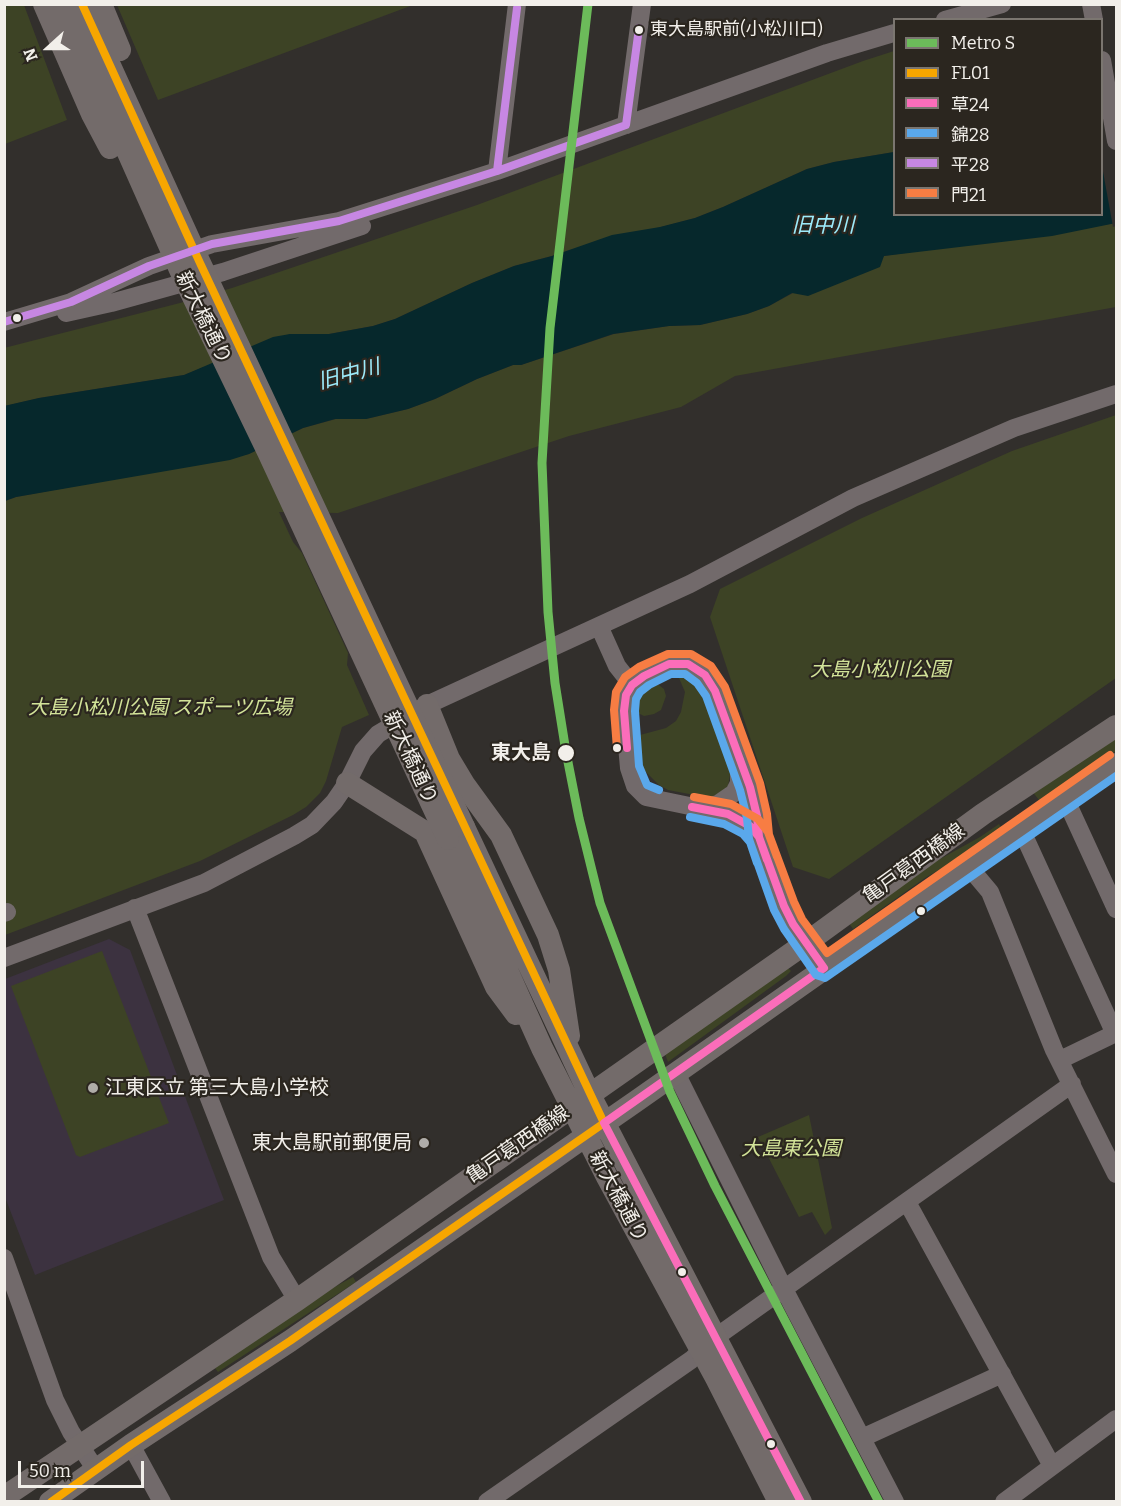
<!DOCTYPE html>
<meta charset="utf-8">
<style>
body{margin:0}
#map{position:relative;width:1121px;height:1506px;overflow:hidden;background:#322f2c;font-family:Bitter,"Noto Sans JP",serif}
canvas{display:block}
.frame{position:absolute;inset:0;border:6px solid #f2efea;pointer-events:none}
.legend{position:absolute;left:893px;top:18px;width:210px;height:198px;box-sizing:border-box;background:#2b261f;border:2px solid #7b7670;margin:0;padding:8px 10px;list-style:none;font-size:18px;color:#f2efea}
.legend li{display:flex;align-items:center;gap:12px;height:30px}
.legend b{width:30px;border:2px solid #7b7670}
.north{position:absolute;left:18px;top:18px;width:60px;height:60px;-webkit-text-stroke:4px #2b261f;paint-order:stroke;rotate:249deg;font-size:16px;font-weight:700;line-height:24px;text-align:center;color:#f2efea}
.north::after{content:'';display:block;margin:auto;width:21px;height:27px;background:#f2efea;clip-path:polygon(50% 0,100% 100%,50% 72%,0 100%)}
.scale{position:absolute;left:18px;top:1461px;width:126px;height:27px;box-sizing:border-box;border:3px solid #f2efea;border-top:0;padding-left:8px;font-size:18px;line-height:21px;white-space:nowrap;color:#f2efea;-webkit-text-stroke:4px #2b261f;paint-order:stroke}
</style>
<div id="map">
<canvas width="1121" height="1506"></canvas>
<div class="frame"></div>
<ul class="legend">
<li><b style="height:8px;background:#6cbb5a"></b>Metro S</li>
<li><b style="height:8px;background:#f7a600"></b>FL01</li>
<li><b style="height:8px;background:#fb6dba"></b>草24</li>
<li><b style="height:8px;background:#5aa8eb"></b>錦28</li>
<li><b style="height:8px;background:#c787e3"></b>平28</li>
<li><b style="height:8px;background:#f77d43"></b>門21</li>
</ul>
<div class="north">N</div>
<div class="scale">50 m</div>
</div>
<script>
const ctx = document.querySelector('canvas').getContext('2d');
ctx.lineJoin = 'round';
function paint(path, color) { ctx.fillStyle = color; ctx.fill(path, 'evenodd'); }
const shape = rows => new Path2D(rows.map(r => 'M' + r).join(''));
function strokePath(path, color, width, dash) { ctx.strokeStyle = color; ctx.lineWidth = width; ctx.lineCap = dash ? 'butt' : 'round'; ctx.setLineDash(dash || []); ctx.stroke(path); }
function drawText(font, color, halo, rows, align = 'center') {
  ctx.font = font + ' Bitter,"Noto Sans JP",serif'; ctx.lineWidth = 4.5; ctx.setLineDash([]); ctx.textBaseline = 'middle'; ctx.strokeStyle = halo; ctx.fillStyle = color; for (const [text, x, y, turn = 0] of rows) {
    ctx.save(); ctx.translate(x, y); ctx.rotate((+turn || 0) * Math.PI / 180); ctx.textAlign = isNaN(turn) ? turn : align; if (halo) ctx.strokeText(text, 0, 0); ctx.fillText(text, 0, 0); ctx.restore();
  }
}
const education = shape([
 [109,939,130,950,224,1200,35,1275,5,1197,5,979]
]);
const green = shape([
 [4,5,24,5,67,120,5,144],
 [117,5,413,5,158,100],
 [894,51,894,152,834,162,807,169,723,207,695,218,514,266,472,283,395,319,373,326,329,334,290,334,184,375,39,398,5,406,4,348,180,303,232,288,477,205,863,61],
 [1116,223,1116,307,735,376,681,407,569,436,338,513,279,512,293,542,302,553,348,653,347,665,369,715,342,727,326,781,320,793,306,807,293,815,200,861,5,935,5,501,16,497,249,454,303,428,336,419,366,419,408,409,435,399,477,379,513,365,521,365,614,334,669,326,700,325,747,314,769,306,793,293,884,256],
 [1116,415,1116,678,829,879,793,867,710,617,720,589,862,518,1012,451],
 [685,670,702,679,732,764,728,786,722,792,713,796,705,797,668,790,659,785,645,771,640,760,637,741,640,735,666,728,676,721,681,712,685,692,676,671],
 [655,682,664,689,666,696,661,710,654,714,644,716,638,713,634,704,636,699,642,689,649,684],
 [1116,738,1116,751,1042,804,1032,791],
 [999,824,1004,832,925,878,853,929,848,922,931,864,980,837],
 [102,951,169,1123,80,1157,76,1155,11,986],
 [787,967,791,971,786,976,668,1062,665,1054],
 [809,1115,832,1228,825,1235,812,1212,799,1217,758,1137],
 [353,1277,356,1282,218,1372,215,1368,318,1296]
]);
const water = shape([
 [1102,124,1116,223,1052,236,884,256,880,267,808,296,792,293,769,306,747,314,700,325,669,326,613,334,521,365,513,365,477,379,435,399,408,409,366,419,335,419,303,428,249,454,230,460,16,497,5,501,4,406,39,398,184,375,273,337,290,334,329,334,373,326,395,319,472,283,514,266,552,256,612,235,660,227,695,218,723,207,807,169,834,162,894,152,894,214,1102,214]
]);
const pier = shape([
 [1116,118,1116,226,1113,227,1102,166,1102,121]
]);
const minor = shape([
 [1091,4,1094,20],
 [945,20,1002,4],
 [1102,60,1116,141],
 [626,125,642,4],
 [497,171,517,4],
 [66,313,111,303,223,272,362,226],
 [4,322,71,302,149,266,212,244,339,221,497,171,827,53,894,33],
 [599,626,617,666,632,685],
 [1065,798,1116,909],
 [705,807,718,804,734,793,739,783,739,766],
 [1021,829,1115,1034],
 [759,837,757,816,750,787,715,691,705,675,688,664,677,663,669,664,644,676,632,685,626,695,624,711,629,768,635,786,646,797,728,814,750,826,759,837,784,906,793,924,824,968],
 [969,867,990,892,1054,1050,1116,1174],
 [135,908,271,1257,297,1300],
 [4,913,7,912],
 [4,958,204,883,294,836,312,825,334,802,347,783,363,751,378,734,427,705,690,584,853,498,1014,428,1116,394],
 [1060,1060,1116,1033],
 [676,1073,784,1289,895,1502],
 [907,1202,1052,1466],
 [4,1258,55,1400,71,1432,96,1470],
 [862,1438,1002,1374],
 [131,1445,162,1502],
 [487,1502,691,1360,716,1337,1072,1084],
 [1004,1502,1116,1419]
]);
const major = shape([
 [427,705,449,759,464,784,501,835,548,935,559,970,569,1036],
 [347,783,425,832,496,987,516,1014],
 [464,827,590,1095,801,1502],
 [448,839,542,1048,607,1177,716,1378,779,1502],
 [4,1497,297,1300,806,943,983,814,1116,726],
 [50,1502,131,1445,290,1341,635,1102,1116,764]
]);
const majorBridge = shape([
 [44,4,92,114,110,148],
 [62,4,181,272,268,452,448,839],
 [82,4,200,263,464,827],
 [101,4,120,50]
]);
const bus1 = shape([
 [51,1502,131,1445,290,1341,604,1123,200,263,82,4]
]);
const bus2 = shape([
 [627,748,624,711,626,695,632,685,644,676,669,664,688,664,705,675,715,691,750,787,757,816,759,837,767,860],
 [692,807,728,814,750,826,759,837,784,906,793,924,824,968,604,1123,801,1502]
]);
const bus3 = shape([
 [659,790,647,785,639,766,635,711,636,699,640,692,649,685,671,674,685,674,697,683,706,696,740,790,747,818,749,839,757,863],
 [690,817,724,824,743,834,750,842,774,910,784,929,816,975,825,978,1116,776]
]);
const bus4 = shape([
 [497,171,517,8],
 [4,322,71,302,149,266,212,244,339,221,497,171,626,125,639,28]
]);
const bus5 = shape([
 [617,749,614,710,616,692,625,677,639,667,668,654,691,654,711,666,725,687,760,783,767,814,769,835,777,857],
 [694,797,731,804,758,819,768,832,794,902,802,919,827,953,1110,755]
]);
const metro1 = shape([
 [588,4,550,328,542,463,548,612,555,683,566,752,579,818,600,903,670,1092,715,1186,879,1502]
]);
const markers = [
 [639,30,5,"#f2efea"],
 [17,318,5,"#f2efea"],
 [617,748,5,"#f2efea"],
 [566,753,9,"#f2efea"],
 [921,911,5,"#f2efea"],
 [93,1088,6,"#afaca8"],
 [424,1143,6,"#afaca8"],
 [682,1272,5,"#f2efea"],
 [771,1444,5,"#f2efea"]
];
const busNames = [
 ["東大島駅前(小松川口)",650,30]
];
const streetNames = [
 ["新大橋通り",203,318,64],
 ["新大橋通り",410,758,65],
 ["亀戸葛西橋線",914,864,-36],
 ["亀戸葛西橋線",518,1145,-35],
 ["新大橋通り",618,1197,62]
];
const parkNames = [
 ["大島小松川公園",880,670],
 ["大島小松川公園 スポーツ広場",160,708],
 ["大島東公園",791,1149]
];
const stopNames = [
 ["東大島",551,753]
];
const poiNames = [
 ["江東区立 第三大島小学校",105,1088],
 ["東大島駅前郵便局",412,1143,"right"]
];
const waterNames = [
 ["旧中川",823,226],
 ["旧中川",349,375,-15]
];
paint(education, '#3c3240');
paint(green, '#3d4325');
paint(water, '#06282c');
paint(pier, '#322f2c');
strokePath(minor, '#726a6b', 18);
strokePath(major, '#736b6a', 22);
strokePath(majorBridge, '#736b6a', 22);
strokePath(bus1, '#f7a600', 8);
strokePath(bus2, '#fb6dba', 8);
strokePath(bus3, '#5aa8eb', 8);
strokePath(bus4, '#c787e3', 8);
strokePath(bus5, '#f77d43', 8);
strokePath(metro1, '#6cbb5a', 9);
for (const [x, y, r, color] of markers) { const dot = new Path2D(); dot.arc(x, y, r, 0, 2 * Math.PI); ctx.fillStyle = color; ctx.fill(dot); strokePath(dot, '#2b261f', 2); }
drawText('18px', '#f2efea', '#2b261f', busNames, 'left');
drawText('20px', '#f2efea', '#2b261f', streetNames);
drawText('italic 20px', '#d2e398', '#2b261f', parkNames);
drawText('bold 20px', '#f2efea', '#2b261f', stopNames, 'right');
drawText('20px', '#f2efea', '#2b261f', poiNames, 'left');
drawText('italic 21px', '#9debfa', '#2b261f', waterNames);
</script>
